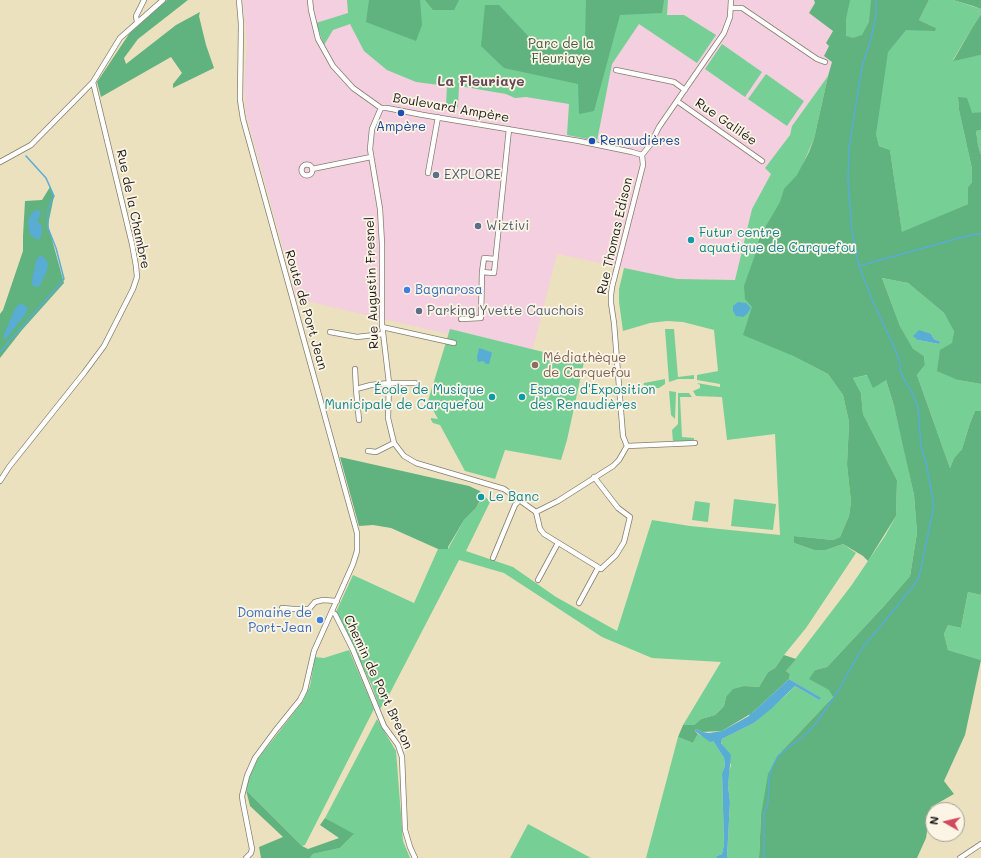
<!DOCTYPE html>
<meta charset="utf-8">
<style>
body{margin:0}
#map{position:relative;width:981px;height:858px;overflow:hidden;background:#ece1bf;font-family:Mali,sans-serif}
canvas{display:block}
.north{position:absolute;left:925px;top:802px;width:40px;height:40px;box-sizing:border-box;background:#fcf5e5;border:1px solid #a29e95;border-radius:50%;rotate:278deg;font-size:11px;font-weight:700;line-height:16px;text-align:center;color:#1c1c1c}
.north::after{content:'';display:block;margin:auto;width:14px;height:18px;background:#d1495b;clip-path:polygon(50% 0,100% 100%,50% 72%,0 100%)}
</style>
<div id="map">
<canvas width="981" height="858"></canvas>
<div class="north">N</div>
</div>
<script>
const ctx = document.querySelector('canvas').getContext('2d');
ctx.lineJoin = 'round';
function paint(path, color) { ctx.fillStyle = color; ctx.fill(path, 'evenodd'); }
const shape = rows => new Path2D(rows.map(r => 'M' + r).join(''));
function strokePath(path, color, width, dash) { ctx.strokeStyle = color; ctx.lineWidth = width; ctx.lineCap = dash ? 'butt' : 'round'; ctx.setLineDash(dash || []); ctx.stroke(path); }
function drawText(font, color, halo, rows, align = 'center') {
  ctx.font = font + ' Mali,sans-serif'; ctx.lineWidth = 3.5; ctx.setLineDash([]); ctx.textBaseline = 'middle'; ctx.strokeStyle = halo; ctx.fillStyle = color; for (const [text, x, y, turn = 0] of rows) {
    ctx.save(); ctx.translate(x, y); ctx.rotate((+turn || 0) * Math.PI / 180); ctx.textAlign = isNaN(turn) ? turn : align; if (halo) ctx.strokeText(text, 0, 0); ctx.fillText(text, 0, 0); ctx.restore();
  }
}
const built = shape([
 [243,0,814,0,815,3,809,13,833,31,826,43,829,46,832,62,828,76,792,126,790,135,765,168,772,174,752,209,735,280,677,279,557,254,532,352,474,340,297,299,246,114,244,84,247,44]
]);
const green = shape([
 [347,0,668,0,667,15,684,15,716,35,697,63,639,24,612,64,597,141,567,135,569,104,526,97,515,98,506,94,459,86,458,107,446,105,447,86,416,82,387,70,364,51,350,24,333,30,324,45,316,23,348,13],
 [819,0,923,0,912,24,936,28,919,20,929,0,953,0,981,9,981,14,972,28,953,60,981,55,981,112,972,114,958,97,959,110,972,169,972,182,968,187,968,204,902,233,890,150,879,146,876,135,759,238,755,255,752,307,791,355,828,374,843,395,849,422,847,465,851,502,849,516,840,537,833,540,794,536,794,543,814,550,826,550,843,544,856,553,806,628,784,655,775,668,768,672,759,687,745,686,726,697,724,706,715,715,701,719,694,725,683,725,721,662,652,658,602,637,504,573,459,560,390,693,380,709,372,686,336,612,353,575,414,603,438,549,448,549,464,520,476,508,482,498,480,491,490,502,466,551,513,567,556,597,617,631,652,520,690,526,780,535,775,434,727,440,722,397,696,396,693,391,700,388,700,385,697,383,720,387,720,384,697,380,697,375,718,371,714,330,683,322,667,321,650,323,623,331,619,302,619,289,624,268,677,279,735,280,752,209,771,174,765,168,790,135,792,126,828,76,814,139,802,166,814,145,834,59,835,22],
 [722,44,762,72,745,97,705,69],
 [766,74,804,101,787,126,748,99],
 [981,130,981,155,978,145,976,131],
 [882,278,908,283,944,313,954,330,953,343,958,380,981,384,981,411,975,411,970,423,962,449,954,458,950,468,917,375,925,365,924,356,913,350,900,326],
 [931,334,934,339,941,342,939,344,918,340],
 [450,329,584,362,567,440,561,460,505,450,495,479,465,471,440,425,433,423,431,420,431,418,438,419,428,401],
 [665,329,674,329,678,377,694,375,694,379,678,379,669,382],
 [868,375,886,380,894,406,903,443,914,495,917,533,910,576,884,606,827,667,815,670,810,679,830,690,833,697,780,753,761,815,759,858,727,858,730,802,728,786,729,772,731,765,721,742,722,739,754,723,786,695,795,686,819,700,820,698,789,679,790,674,786,671,851,586,885,536,896,516,897,480,863,414,861,393,853,378],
 [665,379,665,384,659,388,643,388,644,383],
 [669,391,676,392,675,419,671,415],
 [678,393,689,393,692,397,680,397,682,437,694,438,694,441,673,442,672,430,678,424],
 [734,499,776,504,773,530,731,526],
 [695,501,710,503,708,522,692,520],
 [968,592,981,595,981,660,948,650,944,634,948,625,961,628],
 [349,650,374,709,305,845,302,846,246,790,248,779,257,760,303,701,310,686,315,657,324,658],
 [377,719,396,751,403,841,410,858,310,858,313,854,340,848,353,835,325,818],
 [698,734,713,741,724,758,725,766,722,773,724,844,722,854,717,856,716,858,646,858,678,737,693,743],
 [528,824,591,858,510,858]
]);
const forest = shape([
 [167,0,188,0,138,39,124,58,126,64,176,25,200,12,199,16,206,45,214,68,173,88,173,84,182,73,171,57,101,97,97,82,129,34],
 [369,0,420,0,422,25,416,41,366,22],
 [425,0,459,0,454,10,433,10],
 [586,0,664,0,662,13,620,15,594,111,579,114,578,84,504,68,481,46,485,5,499,5,528,36,557,45,585,40],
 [814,0,850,0,846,19,846,36,853,38,862,35,869,22,871,0,929,0,919,20,936,28,935,31,906,30,888,52,876,134,879,146,890,150,902,232,968,204,968,187,972,182,972,169,959,110,958,97,967,98,972,113,981,112,981,130,976,131,978,145,981,155,981,384,958,380,937,371,940,350,952,343,954,331,944,313,908,283,882,278,900,326,913,349,924,356,925,365,917,375,950,468,954,458,962,449,970,423,975,411,981,411,981,595,968,592,961,628,948,625,944,634,948,650,981,660,965,735,944,781,954,794,931,807,926,838,917,858,759,858,761,815,768,774,780,753,833,697,829,690,809,679,815,670,827,667,884,606,910,576,917,533,914,495,894,406,886,380,873,388,867,375,853,378,861,393,863,414,897,480,896,516,868,561,863,556,843,544,826,550,814,550,794,543,794,536,833,540,840,537,849,516,851,502,847,465,849,422,843,395,828,374,791,355,743,335,752,307,745,299,744,286,755,255,759,238,780,202,784,189,797,175,809,152,814,139,828,76,832,62,824,56,829,46,826,43,833,31,809,13,815,3],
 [953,0,981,0,981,9,973,6],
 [981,14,981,55,953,61,972,28],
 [50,187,54,196,48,225,64,283,22,330,0,358,0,314,3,310,23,251,23,236,25,201,42,200],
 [340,457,469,486,480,491,482,497,476,508,464,520,448,547,448,549,438,549,391,528,373,525,359,526],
 [784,655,796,659,786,671,790,674,789,679,752,713,722,731,702,732,696,729,695,731,698,734,693,743,678,737,683,725,694,725,701,719,715,715,724,706,726,697,733,689,745,686,759,687,768,672,775,668],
 [246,790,302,846,308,849,339,838,320,825,325,818,354,834,340,848,313,854,310,858,261,858,259,847,283,837,250,806]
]);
const water = shape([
 [39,210,41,213,37,222,41,224,42,230,41,236,39,240,31,236,29,229,28,223,30,216,34,211],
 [40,255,45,258,48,264,47,271,39,287,36,287,32,285,32,280,36,261],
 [738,302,746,303,751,308,747,314,743,317,736,316,733,311,733,306],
 [23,304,27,307,27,312,5,340,4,335,14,311,18,305],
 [919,330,931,334,934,339,941,342,939,344,918,340,913,336],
 [479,348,491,352,492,353,489,364,486,364,483,361,478,362,477,358],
 [789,679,821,698,819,700,795,686,771,709,754,723,722,739,721,743,731,755,728,786,730,802,727,858,716,858,717,856,722,854,724,844,722,773,725,766,724,758,713,741,710,742,695,731,696,729,702,732,709,733,722,731,749,716,750,713,752,713]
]);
const stream = shape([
 [859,266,963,237,981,233],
 [0,352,64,279,56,248,48,228,48,209,54,196,46,178,26,156],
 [764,858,764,814,768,804,769,777,772,768,778,756,807,733,817,722,835,696,861,650,914,585,919,577,934,506,926,463,921,447,918,407,914,397,900,371,900,363,896,351,874,304,859,266,852,231,848,181,849,148,862,67,870,42,876,17,876,0]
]);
const street = shape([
 [239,0,241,24,240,100,243,119,357,533,357,551,353,564,314,651,305,690,300,700,275,731,255,758,247,776,242,796,243,803,252,849,251,853,246,858],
 [310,0,311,10,318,39,333,66,353,88,381,108,387,108,423,115,579,141,632,152,642,155,650,145,659,127,670,111,724,33,730,17,731,0],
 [731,8,742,8,817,59,825,62],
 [137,22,136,16,144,0],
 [616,70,674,82,685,90],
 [677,101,762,161],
 [381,108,372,129,370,149,380,209,382,244,382,324,389,383,388,418,394,443,404,456,416,463,504,489,536,512],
 [0,162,31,145,93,82,120,38,163,0],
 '301.5 170a5.5 5.5 0 1 1 11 0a5.5 5.5 0 1 1-11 0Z',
 [312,169,371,157],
 [428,173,438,117],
 [482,272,484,258,495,259],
 [461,319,481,318,482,272,494,273,509,129],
 [382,327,454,343],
 [330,332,357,337,383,334],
 [355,369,356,389],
 [359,420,356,389,371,385,389,383,415,383],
 [627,446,623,436,614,323,611,303,611,295,612,287,643,165,642,155],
 [627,446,695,443],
 [368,451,376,452,394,443],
 [0,481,9,467,84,373,104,346,133,289,137,277,136,266,132,244,93,82],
 [536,512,540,529,544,534,601,569,616,555,624,542,630,517,618,508,594,477],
 [536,512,558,501,613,466,619,460,627,446],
 [493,558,515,505,520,500],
 [538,580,558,543],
 [579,603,598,568],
 [282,608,293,609,309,609,315,602,323,600,337,601],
 [332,612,335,614,353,650,384,726,398,745,402,757,405,830,410,847,415,858],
 [960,858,981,844]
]);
const markers = [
 [401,113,4,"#1a4fb4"],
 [592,141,4,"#1a4fb4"],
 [436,175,4,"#5c6f8a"],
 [478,226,4,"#5c6f8a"],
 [691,240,4,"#0f9aa8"],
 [407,290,4,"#3f7fe0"],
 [419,311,4,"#5c6f8a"],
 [535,365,4,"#8d6e63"],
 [492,397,4,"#0f9aa8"],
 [522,397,4,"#0f9aa8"],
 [481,497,4,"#0f9aa8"],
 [320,620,4,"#3f7fe0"]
];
const parkNames = [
 ["Parc de la",561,44],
 ["Fleuriaye",561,59]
];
const streetNames = [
 ["Boulevard Ampère",451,108,10],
 ["Rue Galilée",726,122,35],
 ["Rue de la Chambre",133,209,78],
 ["Rue Thomas Edison",615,236,-77],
 ["Rue Augustin Fresnel",372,283,-92],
 ["Route de Port Jean",306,310,74],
 ["Chemin de Port Breton",378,682,65]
];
const transitNames = [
 ["Ampère",401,127],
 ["Renaudières",600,141,"left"]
];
const serviceNames = [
 ["EXPLORE",444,175],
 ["Wiztivi",486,226],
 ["Parking Yvette Cauchois",427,311]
];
const cultureNames = [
 ["Futur centre",699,233],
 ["aquatique de Carquefou",699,248],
 ["École de Musique",484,390,"right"],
 ["Municipale de Carquefou",484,405,"right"],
 ["Espace d'Exposition",530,390],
 ["des Renaudières",530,405],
 ["Le Banc",489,497]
];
const shopNames = [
 ["Bagnarosa",415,290],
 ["Domaine de",312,613,"right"],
 ["Port-Jean",312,628,"right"]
];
const educationNames = [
 ["Médiathèque",543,358],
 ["de Carquefou",543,373]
];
const neighbourhoodNames = [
 ["La Fleuriaye",481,82]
];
paint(built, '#f3cfdf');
paint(green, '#76cf95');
paint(forest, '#60b27e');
paint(water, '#59add5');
strokePath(stream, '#59add5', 1.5);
strokePath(street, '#847e6e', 6);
strokePath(street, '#fff', 4.5);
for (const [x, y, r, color] of markers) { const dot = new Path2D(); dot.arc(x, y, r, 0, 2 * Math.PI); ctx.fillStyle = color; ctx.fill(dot); strokePath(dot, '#fcf5e5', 1.5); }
drawText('13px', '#3c5b46', '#fcf5e5', parkNames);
drawText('13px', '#1c1c1c', '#fcf5e5', streetNames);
drawText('13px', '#164399', '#fcf5e5', transitNames);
drawText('13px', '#4e5e75', '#fcf5e5', serviceNames, 'left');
drawText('13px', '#0d838f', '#fcf5e5', cultureNames, 'left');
drawText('13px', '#366cbe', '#fcf5e5', shopNames, 'left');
drawText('13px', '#785e54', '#fcf5e5', educationNames, 'left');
drawText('bold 14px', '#654a59', '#fcf5e5', neighbourhoodNames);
</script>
